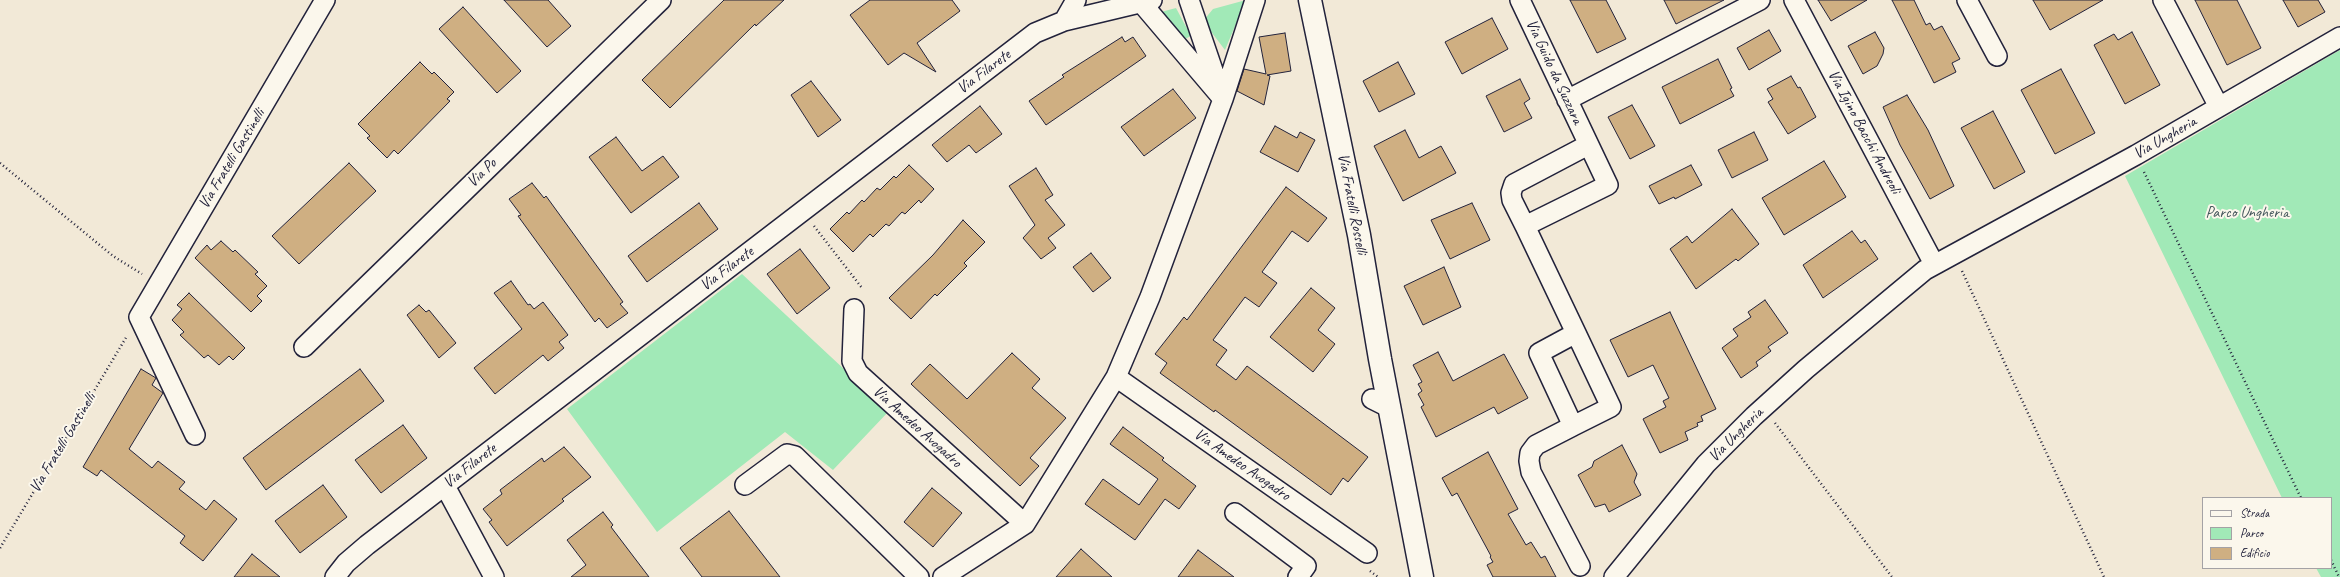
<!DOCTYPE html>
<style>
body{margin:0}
#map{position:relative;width:2340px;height:577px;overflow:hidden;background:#f2e9d7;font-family:Caveat,sans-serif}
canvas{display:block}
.legend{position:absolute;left:2202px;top:497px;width:130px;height:72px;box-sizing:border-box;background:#fbf7ec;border:1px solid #a4a2a5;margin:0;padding:5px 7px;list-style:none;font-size:12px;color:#22223b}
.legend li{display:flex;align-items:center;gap:8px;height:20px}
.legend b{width:20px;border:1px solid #a4a2a5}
</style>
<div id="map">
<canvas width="2340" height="577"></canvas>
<ul class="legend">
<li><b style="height:5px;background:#fbf7ec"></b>Strada</li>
<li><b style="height:11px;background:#a1e9b7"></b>Parco</li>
<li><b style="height:11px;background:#cfaf82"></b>Edificio</li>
</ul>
</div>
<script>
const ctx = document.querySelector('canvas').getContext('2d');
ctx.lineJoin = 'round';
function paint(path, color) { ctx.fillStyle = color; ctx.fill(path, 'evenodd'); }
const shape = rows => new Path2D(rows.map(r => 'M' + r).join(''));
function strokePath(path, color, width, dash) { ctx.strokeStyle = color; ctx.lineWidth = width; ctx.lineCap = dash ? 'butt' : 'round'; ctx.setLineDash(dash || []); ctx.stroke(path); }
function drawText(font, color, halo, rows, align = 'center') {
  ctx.font = font + ' Caveat,sans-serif'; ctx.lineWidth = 4; ctx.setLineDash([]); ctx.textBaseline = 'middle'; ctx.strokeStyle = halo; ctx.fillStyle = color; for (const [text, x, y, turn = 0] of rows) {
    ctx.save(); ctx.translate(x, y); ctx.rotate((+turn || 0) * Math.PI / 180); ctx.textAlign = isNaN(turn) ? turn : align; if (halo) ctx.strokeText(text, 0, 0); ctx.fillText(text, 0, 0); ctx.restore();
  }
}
const green = shape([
 [1246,0,1225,50,1203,21,1213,9],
 [1176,8,1191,36,1183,40,1161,12],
 [2340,50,2340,577,2321,577,2316,568,2331,568,2331,498,2282,498,2125,176],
 [742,274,889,411,833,470,785,432,657,532,567,409]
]);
const building = shape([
 [504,0,548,0,571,26,547,47,504,0],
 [724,0,784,0,756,26,755,24,670,108,642,80,724,0],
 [870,0,952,0,960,11,917,43,936,72,904,53,888,65,850,15,870,0],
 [1570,0,1606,0,1626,39,1597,53,1570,0],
 [1664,0,1724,0,1676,24,1664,0],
 [1818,0,1867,0,1831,21,1818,0],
 [1892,0,1914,0,1926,25,1930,23,1934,30,1942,26,1960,59,1952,63,1956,72,1934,83,1892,0],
 [2033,0,2103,0,2050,30,2033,0],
 [2195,0,2237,0,2261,48,2227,65,2195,0],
 [2283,0,2318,0,2325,12,2298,27,2283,0],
 [463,7,521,71,497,93,439,29,463,7],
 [1492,18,1508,49,1462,74,1445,42,1492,18],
 [1769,30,1781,51,1749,70,1737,48,1769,30],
 [1875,32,1884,48,1883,54,1877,66,1863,74,1848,46,1875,32],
 [2132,32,2160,85,2125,104,2094,45,2114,34,2118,40,2132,32],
 [1285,33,1291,71,1267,75,1270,76,1264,105,1237,91,1244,69,1266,74,1259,37,1285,33],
 [1122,37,1125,42,1133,37,1146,56,1046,125,1029,101,1064,77,1062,75,1122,37],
 [1718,59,1732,88,1730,89,1734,96,1680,124,1662,87,1718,59],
 [420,62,432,74,434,72,454,92,447,99,450,101,398,154,394,150,387,158,367,138,370,136,358,124,420,62],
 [1398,62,1415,94,1379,112,1363,81,1398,62],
 [2061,69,2095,133,2055,154,2021,90,2061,69],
 [1791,76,1798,88,1800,87,1816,117,1788,134,1768,102,1773,99,1767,89,1791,76],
 [1520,79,1530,99,1524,103,1532,118,1504,132,1486,96,1520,79],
 [811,81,841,120,818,137,791,95,811,81],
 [1173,89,1196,118,1144,156,1121,127,1173,89],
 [1907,95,1928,130,1954,186,1930,199,1900,145,1883,107,1907,95],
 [1632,105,1655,146,1630,159,1608,117,1632,105],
 [980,106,1002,134,976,153,969,145,947,162,932,145,980,106],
 [1993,111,2025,172,1994,189,1961,128,1993,111],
 [1275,126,1297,138,1300,132,1315,140,1298,172,1260,152,1275,126],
 [1405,130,1419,158,1441,146,1456,173,1403,201,1374,146,1405,130],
 [1754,132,1768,160,1732,178,1718,150,1754,132],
 [616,137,642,171,663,156,679,177,631,213,589,157,616,137],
 [1824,161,1846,197,1784,235,1762,198,1824,161],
 [349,163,376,191,299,264,272,236,349,163],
 [909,165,934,189,921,203,919,200,905,214,902,212,889,226,886,224,873,237,870,234,853,252,830,229,847,212,849,214,862,200,864,202,877,188,880,190,894,176,896,178,909,165],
 [1691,165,1702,185,1675,199,1674,197,1659,204,1649,186,1691,165],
 [1036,168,1053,195,1045,200,1065,225,1048,238,1056,248,1041,259,1023,238,1035,225,1009,186,1036,168],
 [532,183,544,198,546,196,623,302,620,304,628,313,607,328,599,318,595,322,518,216,521,215,509,199,532,183],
 [1286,187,1327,218,1308,242,1292,231,1262,272,1277,283,1259,307,1245,297,1213,340,1227,350,1216,365,1236,380,1247,366,1368,457,1348,482,1343,478,1331,495,1215,410,1214,412,1160,373,1167,363,1155,354,1184,317,1187,320,1286,187],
 [699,203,718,229,647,282,628,256,699,203],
 [1472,203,1490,240,1450,259,1431,220,1472,203],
 [1732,209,1759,244,1738,261,1736,259,1696,289,1670,249,1687,236,1692,243,1732,209],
 [963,220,985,242,964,263,967,266,937,296,935,294,911,319,889,298,933,255,963,220],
 [1852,231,1861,243,1865,240,1878,259,1823,298,1803,265,1852,231],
 [221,241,233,252,235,250,258,272,255,274,267,286,257,296,262,301,251,312,195,258,207,245,211,250,221,241],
 [800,249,830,288,797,314,767,274,800,249],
 [1091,253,1111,278,1093,292,1073,267,1091,253],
 [1444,267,1461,307,1423,325,1404,286,1444,267],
 [511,281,528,305,530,304,534,309,543,302,568,335,559,342,564,348,548,361,543,355,495,394,474,368,522,329,494,293,511,281],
 [1311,288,1335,308,1318,330,1335,344,1313,372,1270,337,1311,288],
 [189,293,245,348,233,360,229,356,219,365,208,355,204,358,180,335,184,332,172,320,182,309,177,305,189,293],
 [1765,300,1788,333,1768,347,1771,351,1756,362,1758,366,1741,378,1722,348,1738,336,1733,329,1751,317,1748,312,1765,300],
 [419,305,426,312,429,310,456,343,439,358,407,315,419,305],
 [1670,312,1716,409,1701,416,1703,421,1697,423,1698,426,1685,432,1688,440,1660,453,1643,419,1666,407,1663,401,1669,398,1653,365,1628,377,1610,340,1670,312],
 [1438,352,1453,381,1504,354,1528,398,1498,414,1494,407,1436,437,1421,407,1424,405,1418,394,1422,391,1418,384,1422,382,1413,365,1438,352],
 [1012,353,1040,379,1032,388,1066,418,1030,458,1039,466,1020,486,911,384,930,364,967,399,1012,353],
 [141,369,156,378,152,385,163,393,129,449,152,468,158,461,185,482,179,489,206,510,214,500,237,519,203,561,180,543,185,536,101,470,97,476,83,467,141,369],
 [360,369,384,401,266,490,243,458,360,369],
 [403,425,427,458,381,493,355,460,403,425],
 [1123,427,1164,458,1162,460,1196,486,1179,509,1165,499,1135,540,1085,504,1103,479,1139,505,1158,479,1110,444,1123,427],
 [1622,445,1637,474,1634,482,1641,495,1609,512,1605,504,1595,507,1578,475,1592,467,1594,461,1622,445],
 [564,447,591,477,562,499,564,501,507,546,489,522,492,520,483,509,502,494,500,490,542,458,544,462,564,447],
 [1488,452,1518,509,1508,514,1526,545,1531,542,1541,558,1545,556,1556,577,1493,577,1487,565,1493,562,1490,557,1491,556,1457,493,1452,496,1442,478,1488,452],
 [323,485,347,517,300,553,275,521,323,485],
 [932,488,962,513,933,547,904,522,932,488],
 [729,511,780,577,702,577,680,548,729,511],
 [603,512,613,525,611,527,649,577,571,577,586,565,567,540,603,512],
 [1081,549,1112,577,1056,577,1081,549],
 [1198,550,1234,577,1178,577,1198,550],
 [252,554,280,577,234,577,252,554]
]);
const path = shape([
 [0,163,113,256,142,274],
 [2144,172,2301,498],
 [814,226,862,288],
 [1962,271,2104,577],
 [1775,423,1892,577],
 [0,548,127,336],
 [2331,560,2339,577],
 [1370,571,1378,577]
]);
const minor = shape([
 [1139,0,1223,99],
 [1189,0,1219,88],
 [1520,0,1608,185,1525,226,1512,200,1511,193,1514,184,1588,145],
 [1794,0,1934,264],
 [1967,0,1997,56],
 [2163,0,2219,107],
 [1064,21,1076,0],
 [1567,100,1760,0],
 [1525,226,1576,333,1611,407,1573,426,1539,353,1576,333],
 [854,309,852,361,858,373,1025,524],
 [304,347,661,0],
 [1116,377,1367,553],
 [1372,399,1390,408],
 [1573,426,1536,445,1530,453,1529,461,1531,472,1580,566],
 [195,435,139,317,325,0],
 [745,485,787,454,795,456,919,577],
 [445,486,494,577],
 [1235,513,1306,566,1298,577],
 [335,577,346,563,367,545,1035,33,1064,21,1152,0],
 [943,577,1025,524,1116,377,1150,297,1223,99,1255,0],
 [1614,577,1706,464,1754,416,1806,369,1925,270,2136,155,2340,37]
]);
const tertiary = shape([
 [1310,0,1359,235,1380,359,1422,577]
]);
const streetNames = [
 ["Via Filarete",984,72,-37],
 ["Via Guido da Suzzara",1554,72,65],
 ["Via Igino Bacchi Andreoli",1864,132,62],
 ["Via Ungheria",2165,138,-30],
 ["Via Fratelli Gastinelli",232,159,-59],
 ["Via Po",482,173,-44],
 ["Via Fratelli Rosselli",1352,204,79],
 ["Via Filarete",727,269,-37],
 ["Via Amedeo Avogadro",917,427,42],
 ["Via Ungheria",1736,435,-45],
 ["Via Fratelli Gastinelli",63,443,-59],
 ["Via Amedeo Avogadro",1242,465,35],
 ["Via Filarete",470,466,-38]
];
const parkNames = [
 ["Parco Ungheria",2247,213]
];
paint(green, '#a1e9b7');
paint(building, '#cfaf82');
strokePath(building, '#22223b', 1);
strokePath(minor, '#22223b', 22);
strokePath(tertiary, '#22223b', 25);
strokePath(path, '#22223b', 2.5, [1, 3]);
strokePath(minor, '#fbf7ec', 19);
strokePath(tertiary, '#fbf7ec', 22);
drawText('16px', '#22223b', '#fbf7ec', streetNames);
drawText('16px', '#42545a', '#fbf7ec', parkNames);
</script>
